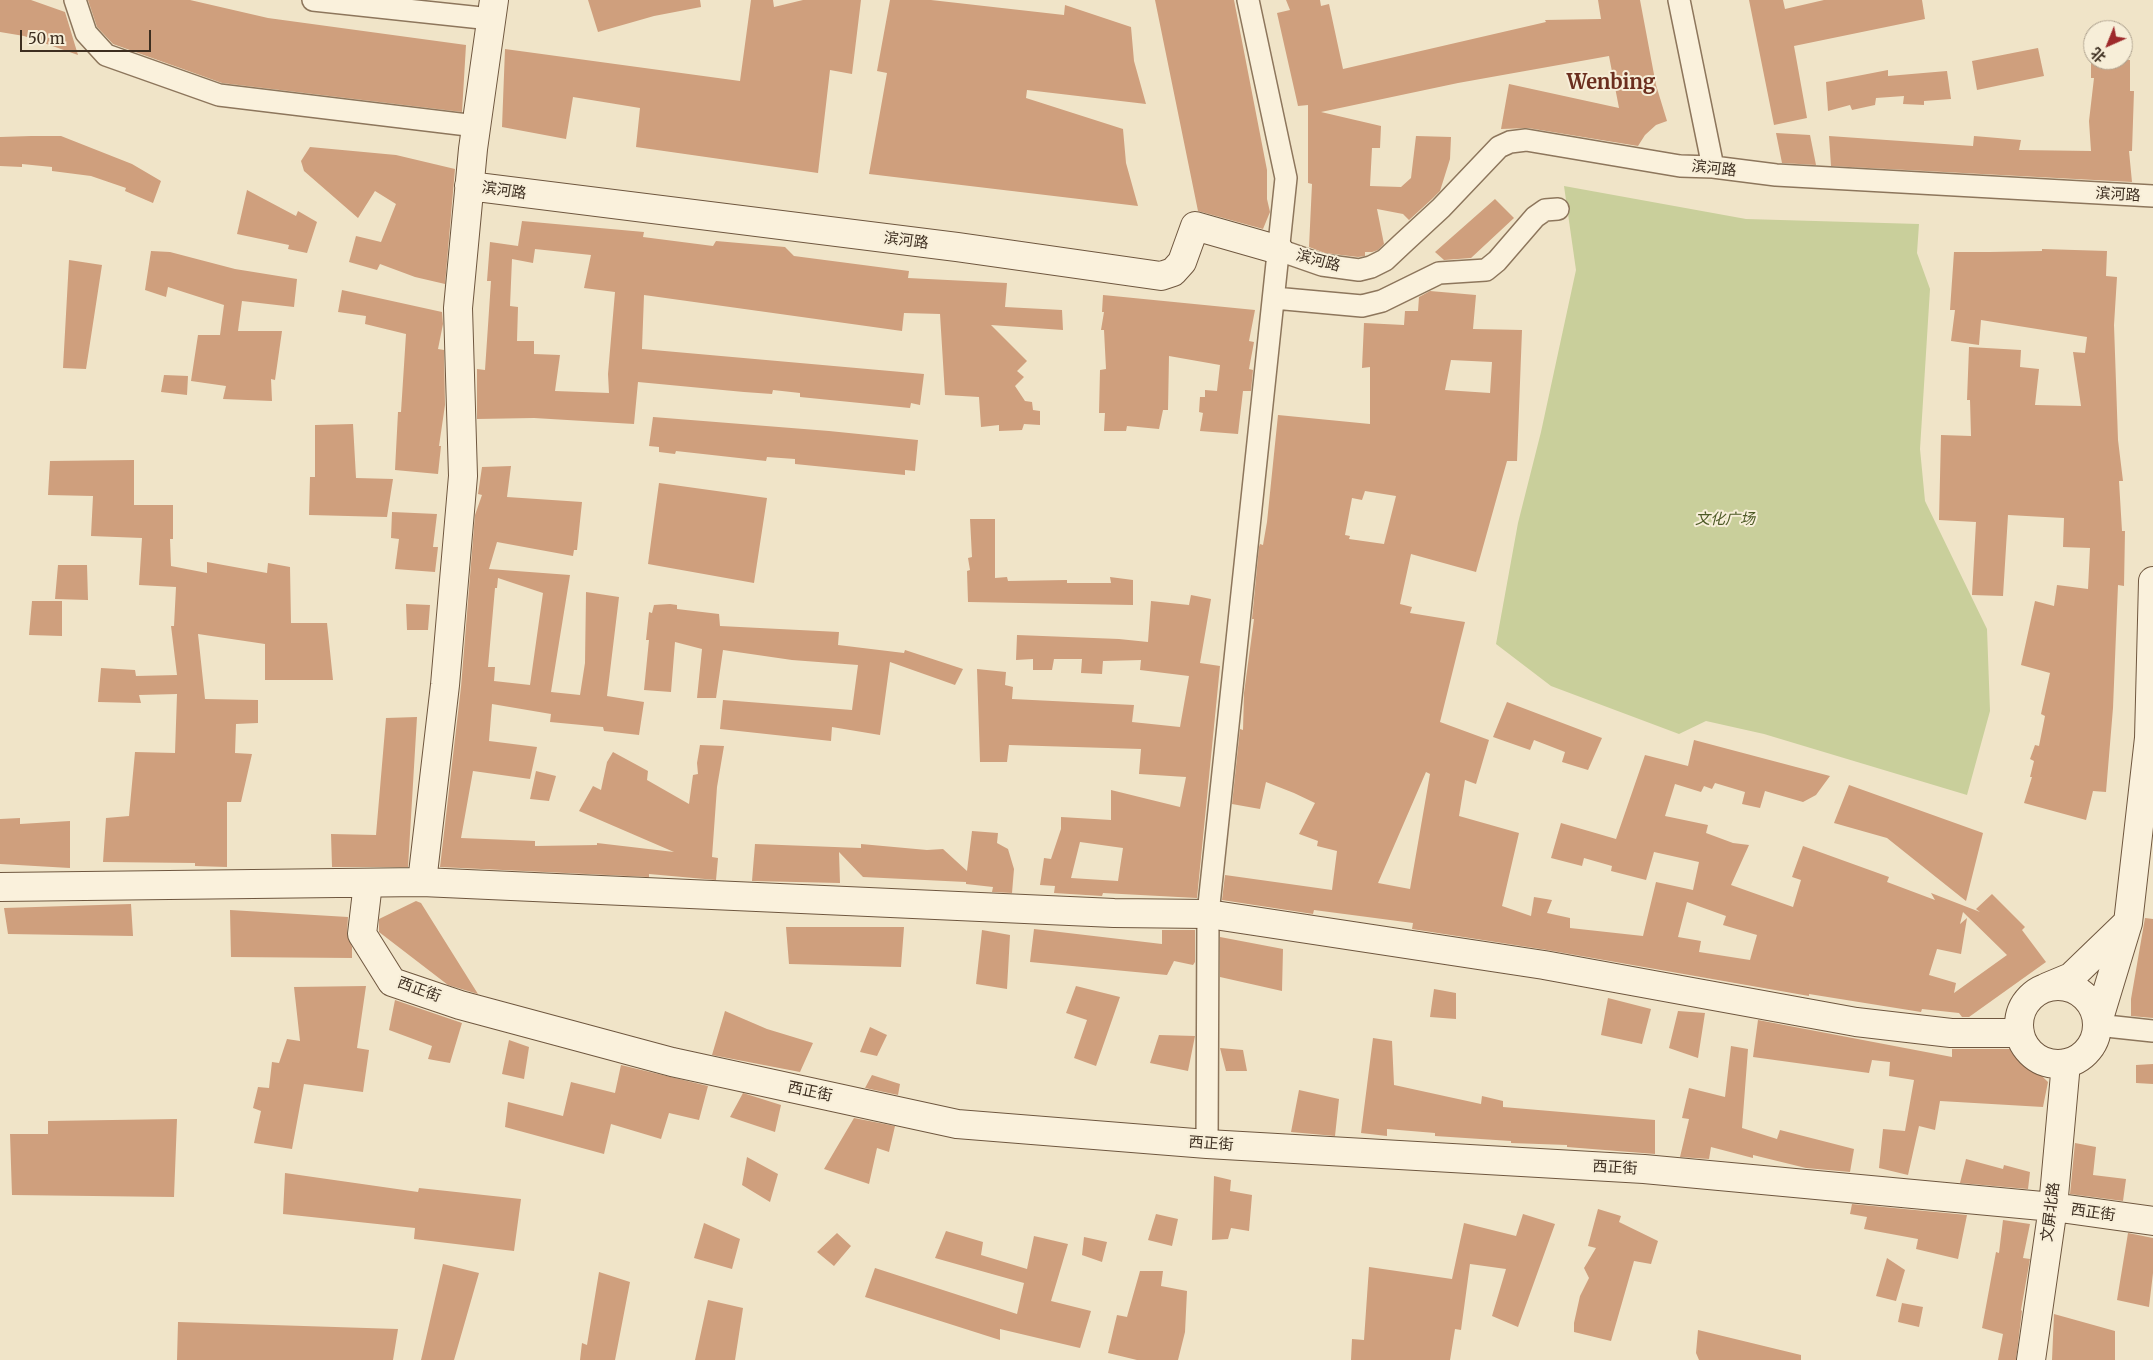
<!DOCTYPE html>
<meta charset="utf-8">
<style>
body{margin:0}
#map{position:relative;width:2153px;height:1360px;overflow:hidden;background:#f0e4c8;font-family:Merriweather,"Noto Sans SC",serif}
canvas{display:block}
.north{position:absolute;left:2083px;top:20px;width:50px;height:50px;box-sizing:border-box;background:#f7eed8;border:1px solid #ada18e;border-radius:50%;rotate:224deg;font-size:14px;font-weight:700;line-height:20px;text-align:center;color:#3d2e20}
.north::after{content:'';display:block;margin:auto;width:18px;height:22px;background:#9e2a2b;clip-path:polygon(50% 0,100% 100%,50% 72%,0 100%)}
.scale{position:absolute;left:20px;top:30px;width:131px;height:22px;box-sizing:border-box;border:2px solid #3d2e20;border-top:0;padding-left:6px;font-size:15px;line-height:18px;white-space:nowrap;color:#3d2e20;-webkit-text-stroke:4px #f7eed8;paint-order:stroke}
</style>
<div id="map">
<canvas width="2153" height="1360"></canvas>
<div class="north">北</div>
<div class="scale">50 m</div>
</div>
<script>
const ctx = document.querySelector('canvas').getContext('2d');
ctx.lineJoin = 'round';
function paint(path, color) { ctx.fillStyle = color; ctx.fill(path, 'evenodd'); }
const shape = rows => new Path2D(rows.map(r => 'M' + r).join(''));
function strokePath(path, color, width, dash) { ctx.strokeStyle = color; ctx.lineWidth = width; ctx.lineCap = dash ? 'butt' : 'round'; ctx.setLineDash(dash || []); ctx.stroke(path); }
function drawText(font, color, halo, rows, align = 'center') {
  ctx.font = font + ' Merriweather,"Noto Sans SC",serif'; ctx.lineWidth = 4; ctx.setLineDash([]); ctx.textBaseline = 'middle'; ctx.strokeStyle = halo; ctx.fillStyle = color; for (const [text, x, y, turn = 0] of rows) {
    ctx.save(); ctx.translate(x, y); ctx.rotate((+turn || 0) * Math.PI / 180); ctx.textAlign = isNaN(turn) ? turn : align; if (halo) ctx.strokeText(text, 0, 0); ctx.fillText(text, 0, 0); ctx.restore();
  }
}
const green = shape([
 [1564,186,1746,219,1919,224,1917,253,1930,289,1920,449,1925,501,1987,629,1990,711,1967,795,1764,734,1706,721,1679,734,1551,686,1496,644,1518,523,1541,432,1576,270]
]);
const building = shape([
 [0,0,31,0,65,12,78,55,24,36,0,32],
 [88,0,190,0,268,18,466,45,462,112,222,83,113,44,97,27],
 [588,0,700,0,701,7,654,16,598,32],
 [751,0,773,0,774,7,803,0,861,0,852,74,830,70,818,173,636,147,640,108,573,97,566,139,502,127,505,49,740,81],
 [890,0,931,0,1064,15,1065,5,1131,27,1134,61,1146,104,1027,90,1026,98,1123,129,1126,163,1138,206,869,174,887,73,877,71],
 [1155,0,1234,0,1267,170,1267,199,1270,212,1263,229,1198,211],
 [1286,0,1320,0,1321,6,1329,4,1343,69,1546,22,1545,20,1601,19,1598,0,1640,0,1656,85,1667,121,1656,125,1645,135,1638,146,1528,128,1501,129,1509,84,1619,108,1609,56,1458,83,1321,112,1381,126,1380,148,1372,148,1370,186,1401,187,1411,178,1416,136,1451,137,1450,159,1440,191,1432,199,1409,220,1403,214,1377,209,1384,244,1378,250,1372,252,1365,252,1365,256,1358,257,1325,253,1309,247,1312,184,1308,183,1308,105,1298,106,1277,13,1290,10],
 [1749,0,1783,0,1785,9,1824,0,1922,0,1925,19,1794,46,1807,118,1774,125],
 [2038,48,2044,76,1977,90,1972,61],
 [2091,60,2130,60,2130,91,2134,91,2132,151,2129,151,2132,182,1831,166,1829,136,1973,146,1974,136,2021,140,2019,150,2091,151,2089,121,2094,78,2091,78],
 [1888,70,1888,76,1947,71,1951,99,1924,101,1924,105,1903,104,1904,96,1876,98,1875,105,1852,110,1850,105,1828,111,1826,82],
 [1776,133,1810,135,1816,165,1782,163],
 [31,136,61,136,132,164,161,181,153,203,125,191,126,188,91,176,52,171,52,167,22,164,22,167,0,166,0,137],
 [310,147,396,155,455,169,445,284,415,277,380,264,377,270,349,262,356,236,381,242,396,204,375,191,358,218,304,171,301,161],
 [247,190,296,216,298,211,317,222,307,253,288,249,289,245,237,234],
 [1495,199,1514,218,1471,258,1444,260,1435,252],
 [522,221,644,232,643,237,713,246,716,241,785,247,794,256,909,271,908,278,1007,283,1005,307,1062,310,1063,330,991,325,1027,361,1017,371,1024,377,1015,386,1025,401,1032,402,1033,410,1040,411,1040,425,1024,424,1022,430,999,431,999,425,981,427,979,397,945,395,940,314,904,313,902,331,644,295,642,349,924,374,920,405,911,403,910,408,800,397,800,393,773,390,772,394,744,392,638,382,634,424,534,418,477,419,477,369,485,370,491,281,487,281,490,242,518,246],
 [535,249,591,255,584,288,615,292,608,374,609,393,555,391,560,355,534,354,534,341,517,341,518,307,510,306,512,259,533,263],
 [2042,249,2107,251,2106,276,2117,277,2114,325,2118,440,2123,481,2119,481,2122,531,2125,531,2124,586,2118,585,2113,708,2106,792,2093,791,2086,820,2024,803,2032,777,2030,777,2034,761,2030,759,2035,745,2039,746,2045,716,2041,714,2050,673,2021,665,2035,601,2054,606,2057,585,2088,589,2090,548,2063,547,2064,518,2008,515,2003,596,1972,595,1976,522,1939,520,1941,435,1971,436,1970,400,1967,400,1969,347,2021,350,2020,367,2039,369,2035,405,2081,406,2073,352,2085,353,2087,337,1981,320,1979,345,1951,341,1955,310,1950,310,1954,252,1990,252,2042,251],
 [151,251,170,252,235,269,297,279,294,307,242,301,238,331,282,331,275,380,271,379,272,401,223,399,226,386,191,381,198,335,220,335,224,305,168,287,166,297,145,290],
 [69,260,102,265,86,369,63,368],
 [342,290,442,312,443,324,438,349,444,350,445,405,439,446,441,446,438,474,395,470,398,412,401,412,406,334,365,324,366,316,338,312],
 [1430,291,1476,295,1473,329,1522,330,1517,461,1507,461,1476,572,1411,554,1400,604,1412,607,1410,613,1465,622,1440,722,1489,740,1476,784,1465,780,1459,816,1519,833,1502,906,1531,916,1534,897,1552,900,1547,913,1570,918,1570,928,1643,936,1656,882,1693,890,1699,862,1654,852,1646,880,1611,871,1612,866,1584,858,1582,866,1551,858,1561,823,1616,839,1645,755,1688,766,1694,740,1830,776,1816,795,1803,802,1765,791,1760,808,1742,804,1745,792,1715,783,1712,789,1704,786,1701,792,1675,784,1665,816,1708,825,1706,833,1733,843,1749,845,1731,885,1793,907,1801,880,1792,877,1803,846,1889,877,1887,882,1935,900,1931,893,1980,912,1976,909,1992,894,2025,927,2022,930,2046,962,1969,1017,1962,1017,1959,1013,1922,1009,1921,1012,1809,994,1809,996,1547,950,1412,929,1413,923,1314,910,1313,914,1222,900,1225,875,1332,890,1337,851,1317,846,1318,841,1299,834,1315,803,1294,793,1266,782,1260,809,1232,804,1240,729,1243,730,1244,693,1254,619,1252,619,1259,547,1260,544,1263,545,1267,522,1278,415,1370,424,1370,367,1362,368,1364,323,1404,325,1405,311,1418,311,1419,297],
 [1451,360,1492,362,1490,393,1445,390],
 [1365,491,1396,496,1384,544,1349,539,1350,536,1345,535,1352,498,1362,500],
 [1426,772,1430,774,1410,889,1378,883],
 [1687,902,1726,916,1723,925,1757,935,1750,960,1699,952,1701,941,1678,937],
 [1963,912,2007,955,1954,993,1956,983,1929,975,1937,949,1961,954,1967,918,1960,924],
 [1103,295,1255,310,1249,341,1254,342,1249,369,1253,370,1251,391,1243,391,1238,434,1200,431,1203,413,1199,412,1200,397,1205,397,1205,390,1217,391,1220,365,1169,356,1168,410,1163,410,1159,429,1127,426,1126,431,1104,431,1105,413,1099,413,1100,370,1106,369,1104,330,1101,330,1104,312,1102,312],
 [164,375,188,376,187,395,161,392],
 [653,417,829,431,918,440,915,471,905,470,905,475,795,464,795,459,767,457,766,461,676,451,675,454,659,452,659,447,649,446],
 [353,424,356,478,393,479,387,517,309,515,310,477,315,477,315,425],
 [134,460,134,505,173,505,173,539,170,539,171,566,207,573,207,562,267,573,268,563,290,567,291,623,327,623,333,680,265,680,265,644,198,634,205,699,258,700,258,723,236,724,235,753,252,754,241,802,227,802,227,867,195,866,195,863,103,862,106,818,129,816,135,752,175,753,177,694,139,695,141,703,98,702,101,668,135,670,136,676,177,675,171,626,174,626,176,587,139,585,142,538,91,536,93,496,48,495,50,461],
 [511,466,507,497,582,502,577,550,574,550,573,556,497,542,489,569,570,575,551,692,580,695,585,663,586,592,619,597,607,696,644,702,639,735,604,731,603,727,550,722,551,714,492,704,489,741,537,747,530,779,473,771,461,838,535,841,535,846,597,845,597,843,674,852,579,811,593,786,601,790,607,762,613,752,648,771,647,780,689,804,693,775,698,774,697,763,700,745,724,746,717,787,712,857,718,858,716,880,649,874,649,877,440,867,461,687,475,515,482,495,478,494,482,467],
 [498,578,543,593,530,685,494,681,495,667,488,667,495,588,497,588],
 [659,483,767,498,754,583,648,564],
 [392,512,437,514,433,547,438,547,435,572,395,569,399,539,391,538],
 [970,519,995,519,995,578,1007,577,1008,581,1067,580,1067,583,1111,583,1110,577,1133,580,1133,605,968,602,967,571,970,570,968,558,972,557],
 [58,565,87,565,88,600,55,599],
 [1191,595,1211,599,1200,663,1220,666,1197,898,1103,893,1102,896,1054,893,1055,886,1040,885,1044,858,1051,859,1061,829,1061,817,1111,820,1111,790,1180,807,1186,777,1139,774,1141,749,1009,745,1007,762,980,762,977,669,1006,672,1005,685,1013,687,1012,699,1134,705,1132,722,1180,727,1189,676,1140,670,1141,660,1103,661,1102,674,1081,673,1082,659,1054,659,1052,670,1033,670,1033,659,1016,660,1017,635,1119,639,1148,642,1151,601,1189,605],
 [1080,842,1123,848,1118,881,1071,878],
 [32,601,62,601,62,636,29,635],
 [406,604,430,605,428,630,407,630],
 [670,604,677,605,677,609,719,614,720,626,839,632,838,645,904,653,905,650,963,669,955,685,890,662,880,735,832,727,831,741,720,729,723,700,852,710,858,665,792,660,723,650,716,698,697,698,702,649,675,642,671,692,644,690,649,640,646,640,649,612,652,613,654,605],
 [1507,702,1602,738,1588,770,1562,762,1565,752,1534,740,1530,750,1493,737],
 [417,717,408,867,332,867,331,834,376,835,386,718],
 [536,771,556,776,549,801,530,799],
 [1849,785,1983,833,1966,901,1887,838,1834,823],
 [20,818,20,824,70,821,70,868,0,864,0,819],
 [972,831,998,833,997,843,1008,849,1014,869,1012,893,992,892,993,887,966,884,966,882,863,877,839,852,840,883,752,881,755,844,861,848,861,844,927,850,943,849,967,871],
 [416,901,421,903,478,994,448,985,379,932,379,919],
 [131,904,133,936,8,934,4,908],
 [230,910,348,917,347,933,352,947,352,958,231,957],
 [2145,918,2153,919,2153,1018,2131,1016,2131,999],
 [786,927,904,927,901,967,789,964],
 [1034,929,1162,944,1162,930,1195,930,1195,962,1193,965,1174,961,1167,975,1030,962],
 [982,930,1010,935,1007,989,976,984],
 [1220,937,1283,949,1282,991,1220,977],
 [366,986,357,1048,369,1050,363,1092,304,1084,292,1149,254,1143,261,1111,253,1108,258,1087,269,1088,272,1062,279,1063,287,1039,300,1041,294,987],
 [1076,986,1120,997,1096,1066,1074,1058,1087,1020,1066,1013],
 [1434,989,1456,993,1456,1019,1430,1017],
 [1608,998,1651,1009,1642,1044,1601,1035],
 [395,1000,462,1023,450,1063,428,1059,432,1046,389,1030],
 [725,1011,767,1029,813,1043,800,1072,712,1055],
 [1678,1011,1705,1013,1698,1058,1669,1048],
 [1758,1020,1952,1057,1952,1049,2014,1049,2048,1082,2043,1107,1940,1101,1935,1130,1919,1126,1908,1175,1879,1168,1883,1129,1905,1131,1914,1080,1889,1076,1890,1062,1872,1060,1869,1073,1753,1057],
 [870,1027,887,1035,877,1056,860,1052],
 [1159,1035,1195,1036,1188,1071,1150,1063],
 [1373,1038,1392,1041,1394,1085,1481,1104,1482,1096,1503,1101,1503,1107,1655,1120,1655,1154,1567,1147,1567,1145,1511,1143,1511,1141,1435,1136,1435,1133,1387,1129,1387,1136,1361,1133],
 [509,1040,529,1047,524,1079,502,1074],
 [1731,1046,1748,1049,1742,1128,1777,1139,1780,1130,1854,1149,1850,1172,1806,1168,1753,1155,1753,1158,1711,1147,1709,1159,1680,1157,1689,1119,1682,1118,1689,1088,1725,1097],
 [1220,1048,1243,1050,1247,1071,1226,1071],
 [2153,1064,2153,1084,2136,1083,2136,1065],
 [621,1065,708,1086,699,1120,669,1113,661,1139,611,1124,604,1154,505,1127,508,1102,563,1116,571,1082,615,1093],
 [872,1075,900,1084,898,1095,865,1088],
 [1299,1090,1339,1099,1335,1136,1291,1132],
 [743,1093,781,1105,775,1132,730,1117],
 [854,1118,895,1126,889,1152,877,1148,869,1184,824,1169],
 [177,1119,174,1197,12,1195,10,1134,48,1134,48,1121],
 [2075,1143,2096,1147,2093,1175,2126,1179,2123,1201,2070,1194],
 [747,1157,778,1174,770,1202,742,1185],
 [1966,1159,2003,1169,2004,1165,2030,1172,2028,1189,1960,1183],
 [285,1173,418,1192,419,1188,521,1199,514,1251,414,1239,415,1228,283,1214],
 [1214,1176,1231,1180,1230,1191,1252,1195,1249,1231,1231,1228,1228,1239,1212,1240],
 [1852,1204,1967,1215,1958,1259,1916,1249,1918,1239,1864,1229,1867,1217,1850,1214],
 [1598,1209,1621,1216,1619,1222,1658,1241,1651,1264,1634,1261,1611,1341,1574,1332,1574,1323,1580,1296,1589,1278,1584,1268,1596,1248,1588,1246],
 [1156,1214,1178,1219,1172,1246,1148,1240],
 [1523,1214,1555,1224,1518,1327,1492,1316,1506,1269,1470,1264,1461,1330,1455,1329,1450,1360,1351,1360,1352,1339,1364,1340,1369,1267,1452,1279,1464,1223,1516,1236],
 [2003,1220,2030,1224,2023,1258,2030,1259,2021,1310,2022,1311,2016,1360,1998,1360,2003,1334,1982,1328,1996,1252,1999,1253],
 [704,1223,740,1239,732,1269,694,1258],
 [946,1231,983,1242,981,1255,1027,1269,1034,1236,1068,1244,1051,1301,1091,1311,1080,1348,1000,1329,1000,1340,865,1297,875,1268,1017,1314,1024,1283,935,1258],
 [837,1233,851,1246,834,1266,817,1252],
 [2128,1233,2153,1238,2153,1273,2149,1307,2117,1300],
 [1084,1237,1107,1242,1102,1262,1082,1255],
 [1887,1258,1905,1270,1896,1301,1876,1296],
 [443,1264,479,1273,454,1360,421,1360],
 [1140,1271,1163,1271,1161,1286,1187,1291,1185,1332,1178,1360,1137,1360,1108,1353,1117,1315,1127,1317],
 [599,1272,630,1282,615,1360,580,1360,582,1343,587,1345],
 [708,1300,743,1308,735,1360,695,1360],
 [1902,1303,1923,1307,1919,1327,1898,1322],
 [2054,1314,2115,1331,2115,1360,2052,1360],
 [178,1322,398,1329,393,1360,177,1360],
 [1698,1330,1801,1355,1801,1360,1699,1360,1696,1353]
]);
const street = shape([
 [75,0,86,33,106,55,219,95,476,126],
 [313,0,491,19],
 [1679,0,1713,167],
 [1279,250,1322,265,1359,270,1371,267,1385,260,1402,244,1441,208,1499,147,1510,142,1526,140,1680,166,1713,167,1776,175,2153,196],
 [1274,298,1362,306,1382,301,1439,273,1486,270,1497,261,1535,217,1545,210,1558,209],
 [2097,1025,2153,1031],
 [1207,1144,1208,914,1286,178,1248,0]
]);
const secondary = shape([
 [469,186,957,247,1161,276,1173,272,1182,262,1195,226,1279,250],
 [422,882,445,685,463,476,458,308,473,149,494,0],
 [368,883,362,934,392,982,460,1005,672,1062,957,1124,1207,1144,1644,1169,2053,1207,2153,1221],
 [0,887,422,882,1114,913,1208,914,1544,965,1856,1022,1951,1033,2020,1033],
 '2019 1025a39 39 0 1 1 78 0a39 39 0 1 1-78 0Z',
 [2047,987,2071,977,2126,924],
 [2097,1025,2128,923,2149,738,2153,581],
 [2031,1360,2053,1207,2066,1063]
]);
const streetNames = [
 ["滨河路",1714,169,6],
 ["滨河路",504,191,8],
 ["滨河路",2118,195,3],
 ["滨河路",906,241,7],
 ["滨河路",1318,261,15],
 ["西正街",419,990,20],
 ["西正街",810,1092,12],
 ["西正街",1211,1144,4],
 ["西正街",1615,1168,3],
 ["文屏北路",2051,1212,-83],
 ["西正街",2093,1213,8]
];
const parkNames = [
 ["文化广场",1725,520]
];
const districtNames = [
 ["Wenbing",1611,83]
];
paint(green, '#c9cf9b');
paint(building, '#cf9f7d');
strokePath(street, '#8d765c', 24);
strokePath(secondary, '#6f573f', 30);
strokePath(street, '#faf1dc', 21);
strokePath(secondary, '#faf1dc', 28);
drawText('15px', '#3d2e20', '#f7eed8', streetNames);
drawText('italic 15px', '#4d5a26', '#f7eed8', parkNames);
drawText('bold 20px', '#6b2e1e', '#f7eed8', districtNames);
</script>
